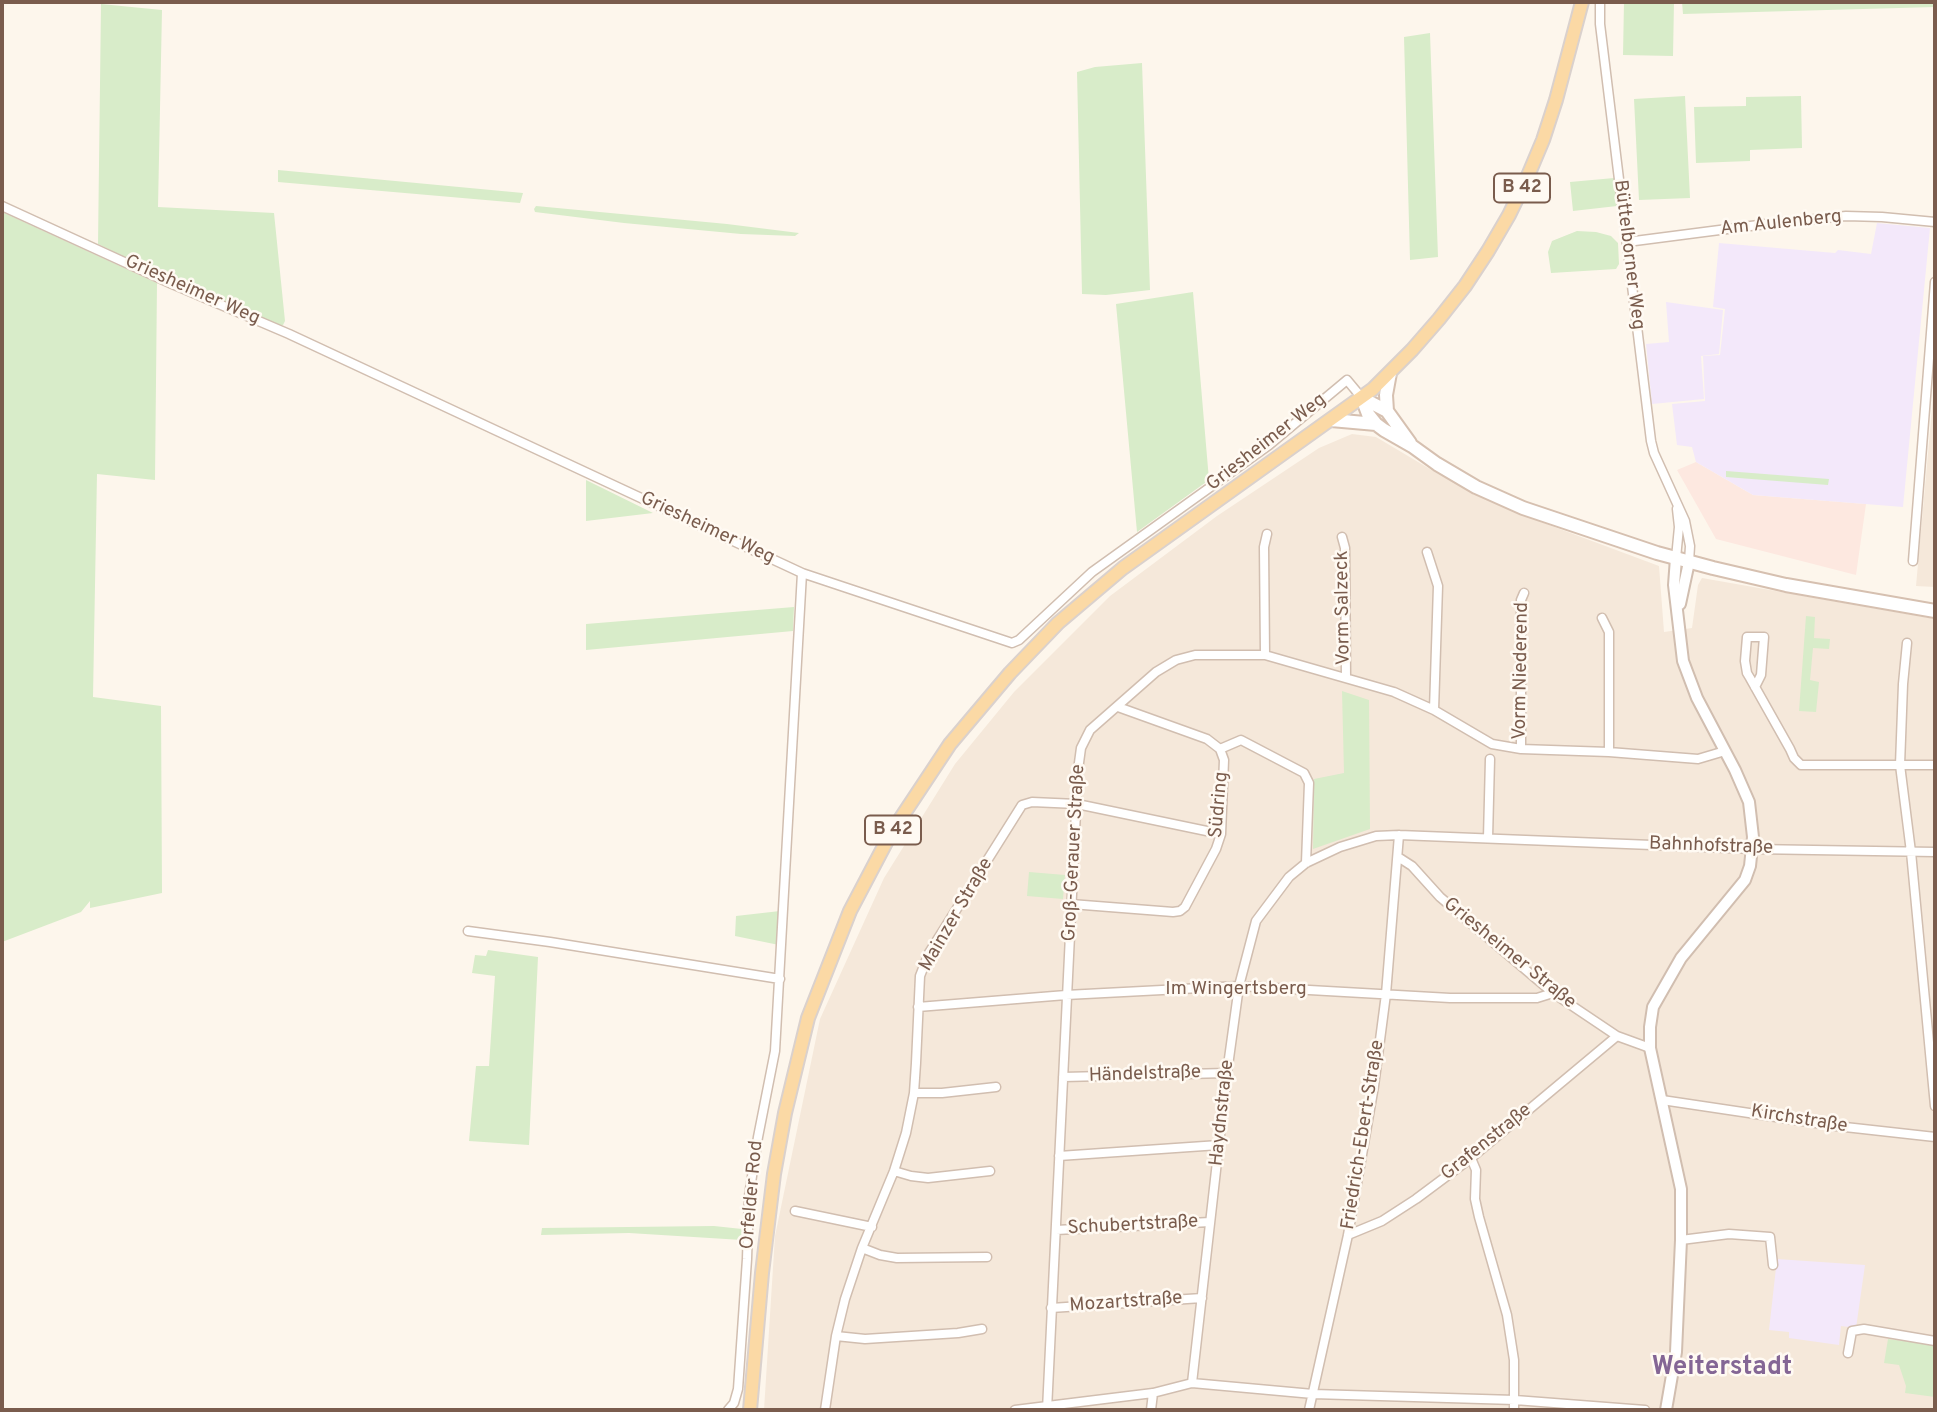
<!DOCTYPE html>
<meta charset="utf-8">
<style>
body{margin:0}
#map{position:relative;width:1937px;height:1412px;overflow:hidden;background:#fdf6ec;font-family:Overpass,sans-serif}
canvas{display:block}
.frame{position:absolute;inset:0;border:4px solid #7a5c4d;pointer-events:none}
</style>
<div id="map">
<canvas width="1937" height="1412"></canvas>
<div class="frame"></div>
</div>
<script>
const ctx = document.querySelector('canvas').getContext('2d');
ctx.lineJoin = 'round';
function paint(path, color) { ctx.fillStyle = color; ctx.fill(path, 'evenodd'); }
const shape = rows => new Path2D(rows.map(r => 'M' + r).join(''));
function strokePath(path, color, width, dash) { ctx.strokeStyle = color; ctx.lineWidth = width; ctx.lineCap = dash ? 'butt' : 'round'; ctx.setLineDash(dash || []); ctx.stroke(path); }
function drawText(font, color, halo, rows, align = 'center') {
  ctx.font = font + ' Overpass,sans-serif'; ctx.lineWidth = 5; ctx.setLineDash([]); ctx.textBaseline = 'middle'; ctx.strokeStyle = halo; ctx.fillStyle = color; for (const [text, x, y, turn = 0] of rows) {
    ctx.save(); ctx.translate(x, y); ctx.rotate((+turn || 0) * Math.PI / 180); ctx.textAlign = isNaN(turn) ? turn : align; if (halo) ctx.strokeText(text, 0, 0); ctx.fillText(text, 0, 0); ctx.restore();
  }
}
const residential = shape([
 [1935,386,1935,587,1916,586,1934,387],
 [1352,434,1376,437,1440,475,1533,519,1659,566,1664,632,1692,628,1698,585,1702,578,1935,619,1935,1410,764,1410,775,1236,820,1019,884,878,955,764,1014,692,1110,596,1217,516,1319,448]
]);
const commercial = shape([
 [1696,462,1753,495,1866,504,1856,575,1716,539,1677,470]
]);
const education = shape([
 [1877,223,1930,228,1903,507,1753,495,1696,462,1692,447,1677,445,1672,404,1705,401,1703,356,1720,355,1725,309,1713,307,1719,243,1835,253,1838,250,1871,254],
 [1666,302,1723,310,1719,354,1701,356,1704,399,1652,404,1646,344,1669,342],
 [1777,1259,1865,1265,1856,1328,1841,1326,1839,1345,1789,1338,1789,1332,1769,1330]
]);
const green = shape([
 [1624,2,1674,2,1673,56,1623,55],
 [1682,2,1935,2,1935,7,1683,14],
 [101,4,162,10,158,207,274,213,285,321,283,325,279,326,157,273,98,244],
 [1430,33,1438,257,1410,260,1404,37],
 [1142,63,1150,290,1106,295,1082,294,1077,72,1095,67],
 [1685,96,1690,198,1639,200,1634,99],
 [1801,96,1802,148,1750,150,1750,161,1696,163,1694,107,1746,106,1746,97],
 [278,170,523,193,520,203,278,182],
 [1614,178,1617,206,1573,211,1570,182],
 [536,206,727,224,799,233,795,236,741,234,624,223,535,212,534,209],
 [2,212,157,283,155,480,97,474,93,697,161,706,162,893,90,908,90,901,81,912,2,942],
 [1577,231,1596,232,1611,236,1618,243,1619,264,1616,269,1551,273,1548,252,1552,241],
 [1193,292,1209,480,1137,532,1116,304],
 [1726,471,1829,479,1828,485,1726,477],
 [586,480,653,513,586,521],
 [794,607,793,631,586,650,586,624],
 [1806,616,1815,617,1814,638,1830,639,1829,649,1813,648,1810,680,1819,682,1816,712,1799,711],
 [1342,691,1369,700,1370,829,1313,849,1314,779,1344,773],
 [1029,872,1065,875,1063,899,1027,896],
 [780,911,779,945,735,936,736,916],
 [488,950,538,957,529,1145,469,1141,476,1066,489,1066,495,976,472,973,475,955,486,956],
 [714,1226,742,1229,742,1240,629,1233,541,1235,542,1228],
 [1888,1339,1935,1345,1935,1397,1905,1393,1906,1386,1899,1365,1884,1363]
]);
const minor = shape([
 [1600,2,1600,24,1651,441,1654,453,1685,521,1690,546,1689,562],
 [2,206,172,284,289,334,802,573,1012,643,1019,640,1092,572,1269,445,1347,380,1362,398],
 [1627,242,1766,224,1846,216,1882,217,1935,222],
 [1342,537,1345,548,1346,678],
 [1427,552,1438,586,1434,710],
 [1676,558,1679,527,1677,509],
 [1913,561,1935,282],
 [1602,618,1609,632,1609,752],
 [1907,643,1903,684,1900,765,1911,852,1935,1106],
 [1265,655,1264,547,1267,534],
 [1755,687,1761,675,1764,637,1747,637,1745,661,1747,673,1750,678,1790,749,1794,758,1801,765,1935,765],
 [1220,749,1241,740,1304,773,1309,783,1306,863],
 [1521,749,1521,600,1524,593],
 [1488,838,1490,759],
 [1398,857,1412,866,1440,897,1553,993,1617,1036,1650,1048],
 [1071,904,1173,912,1180,911,1185,907,1216,849,1221,834,1224,760,1220,749,1207,739,1118,707],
 [468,931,550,942,780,979],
 [918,1007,1066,995,1239,986,1450,998,1537,998,1553,993],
 [1063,1077,1227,1073],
 [914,1093,942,1093,996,1087],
 [1662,1100,1836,1126,1935,1137],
 [1059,1156,1219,1145],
 [1471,1158,1476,1170,1475,1199,1479,1217,1507,1315,1514,1360,1514,1410],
 [894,1171,911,1176,928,1178,990,1171],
 [795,1211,872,1227],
 [1056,1230,1210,1222],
 [1348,1235,1382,1221,1416,1199,1471,1158,1617,1036],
 [1681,1240,1729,1234,1770,1237,1773,1265],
 [862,1248,880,1255,897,1258,987,1257],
 [1051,1308,1202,1298],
 [836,1336,865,1339,958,1333,982,1329],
 [1848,1353,1852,1331,1864,1329,1935,1341],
 [1192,1383,1227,1073,1239,986,1256,921,1289,877,1306,863,1340,847,1376,836,1399,835,1753,849,1935,852],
 [728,1410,734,1403,738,1389,747,1259,749,1196,758,1137,775,1051,802,573],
 [825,1410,836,1336,845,1299,862,1248,894,1171,906,1133,914,1093,916,1063,920,976,929,953,1022,805,1032,802,1077,804,1221,834],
 [1015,1410,1153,1393,1192,1383,1313,1394,1515,1400,1645,1410],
 [1047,1410,1078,770,1081,748,1090,730,1156,672,1176,660,1195,655,1265,655,1394,692,1434,710,1492,744,1521,749,1609,752,1698,759,1725,751],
 [1151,1410,1153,1393],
 [1309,1410,1348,1235,1374,1086,1386,994,1399,835]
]);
const tertiary = shape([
 [1680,604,1689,562],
 [1666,1410,1676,1352,1681,1240,1681,1189,1650,1048,1650,1027,1653,1007,1681,958,1745,880,1750,866,1753,837,1749,802,1735,770,1697,698,1683,661,1674,585,1676,558]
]);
const secondary = shape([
 [1362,398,1368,414,1376,424,1384,430,1412,446,1437,464,1476,487,1523,508,1657,553,1713,568,1786,585,1935,611],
 [1362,398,1387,411,1410,443],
 [1387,411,1386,395,1390,373],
 [1331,420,1376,424]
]);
const primary = shape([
 [750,1410,762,1273,774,1174,785,1113,808,1018,850,911,891,833,950,744,1010,673,1058,623,1123,568,1373,389,1412,350,1439,319,1465,286,1488,251,1509,215,1527,178,1543,140,1556,100,1582,2]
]);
const shields = [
 [1522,188,56],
 [893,830,56]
];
const shieldNames = [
 ["B 42",1522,188],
 ["B 42",893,830]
];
const streetNames = [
 ["Am Aulenberg",1781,224,-6],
 ["Büttelborner Weg",1628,255,83],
 ["Griesheimer Weg",192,291,24],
 ["Griesheimer Weg",1267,443,-38],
 ["Griesheimer Weg",707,529,25],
 ["Vorm Salzeck",1344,608,-91],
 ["Vorm Niederend",1522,671,-89],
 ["Südring",1220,805,-85],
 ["Bahnhofstraße",1711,847,2],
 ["Groß-Gerauer Straße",1075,853,-87],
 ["Mainzer Straße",957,915,-60],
 ["Griesheimer Straße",1509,954,39],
 ["Im Wingertsberg",1236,990],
 ["Händelstraße",1145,1075,-2],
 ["Haydnstraße",1223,1113,-84],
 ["Kirchstraße",1799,1120,9],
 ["Friedrich-Ebert-Straße",1364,1135,-81],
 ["Grafenstraße",1487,1143,-39],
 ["Orfelder Rod",753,1195,-85],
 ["Schubertstraße",1133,1226,-3],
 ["Mozartstraße",1126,1303,-4]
];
const districtNames = [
 ["Weiterstadt",1722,1369]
];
paint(residential, '#f5e8da');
paint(commercial, '#fde8e0');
paint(education, '#f3e8fa');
paint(green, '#d8ecc9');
strokePath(minor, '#d1beb0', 11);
strokePath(tertiary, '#d1beb0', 14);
strokePath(secondary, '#d6c0b0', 16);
strokePath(primary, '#dad1cd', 16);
strokePath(minor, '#fff', 8);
strokePath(tertiary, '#fff', 10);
strokePath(secondary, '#fff', 12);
strokePath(primary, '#fbd9a5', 12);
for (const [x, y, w] of shields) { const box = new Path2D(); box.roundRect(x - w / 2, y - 14.5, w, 29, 5); ctx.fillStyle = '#fffaf3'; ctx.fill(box); strokePath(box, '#7a5c4d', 2); }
drawText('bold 18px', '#7a5c4d', null, shieldNames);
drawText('19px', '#7a5c4d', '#fffaf3', streetNames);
drawText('bold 26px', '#846695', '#fffaf3', districtNames);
</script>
